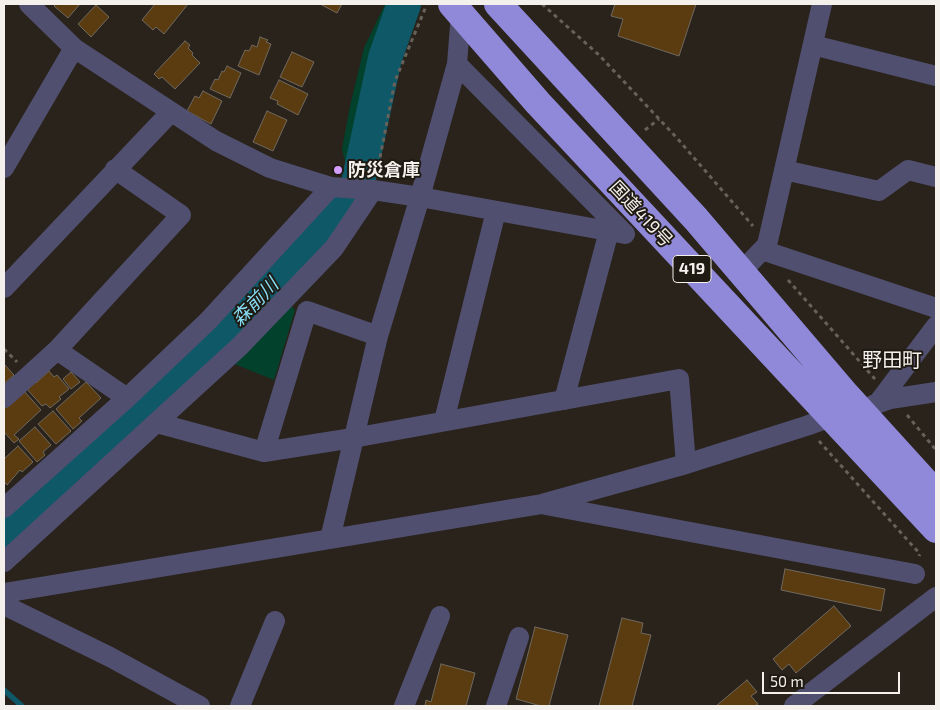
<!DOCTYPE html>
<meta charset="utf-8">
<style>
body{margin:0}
#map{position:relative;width:940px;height:710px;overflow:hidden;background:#29231b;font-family:"Exo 2",sans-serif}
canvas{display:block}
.frame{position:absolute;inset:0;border:5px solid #f4f0eb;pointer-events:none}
.scale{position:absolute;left:762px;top:672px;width:138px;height:22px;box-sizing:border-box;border:2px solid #f4f0eb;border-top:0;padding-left:6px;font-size:15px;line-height:18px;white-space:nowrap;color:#f4f0eb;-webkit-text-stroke:4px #1f1a12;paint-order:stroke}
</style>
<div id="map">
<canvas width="940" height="710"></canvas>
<div class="frame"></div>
<div class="scale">50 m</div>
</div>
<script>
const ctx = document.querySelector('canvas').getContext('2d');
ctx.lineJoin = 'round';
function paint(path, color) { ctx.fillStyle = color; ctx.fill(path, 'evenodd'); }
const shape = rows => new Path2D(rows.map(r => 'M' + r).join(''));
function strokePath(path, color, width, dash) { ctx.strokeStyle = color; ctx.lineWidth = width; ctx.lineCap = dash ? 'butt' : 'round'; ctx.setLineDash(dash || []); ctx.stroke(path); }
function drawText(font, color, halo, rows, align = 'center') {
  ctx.font = font + ' "Exo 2","Noto Sans JP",sans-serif'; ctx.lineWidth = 4; ctx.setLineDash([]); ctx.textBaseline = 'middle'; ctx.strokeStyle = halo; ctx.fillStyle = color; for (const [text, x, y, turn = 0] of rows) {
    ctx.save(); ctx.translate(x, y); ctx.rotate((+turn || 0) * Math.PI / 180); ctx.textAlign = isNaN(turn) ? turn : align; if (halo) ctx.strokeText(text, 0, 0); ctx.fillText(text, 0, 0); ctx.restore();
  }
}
const green = shape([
 [385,4,400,4,382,58,359,164,347,170,342,149,350,106,364,48],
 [287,301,295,310,274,380,227,361]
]);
const stream = shape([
 [4,690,22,706]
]);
const river = shape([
 [4,536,226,333,323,234,343,210,358,183,385,58,404,4]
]);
const building = shape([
 [56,4,80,4,68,18,54,6,56,4],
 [155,4,188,4,164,34,156,27,153,30,142,20,155,4],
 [320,4,342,4,337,13,320,4],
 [615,4,696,4,679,56,618,36,623,19,611,16,615,4],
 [96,5,109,17,91,37,78,24,96,5],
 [260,37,268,40,266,42,271,44,259,75,238,66,245,50,249,51,252,45,257,47,260,37],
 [185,41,190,45,188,48,193,53,192,55,200,63,175,89,162,77,159,79,154,74,185,41],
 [292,52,314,62,302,87,280,77,292,52],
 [227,66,241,73,230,98,210,89,215,79,218,80,222,71,224,72,227,66],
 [279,80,308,94,298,115,277,104,278,101,270,98,279,80],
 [203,91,222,101,211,124,187,111,195,96,199,98,203,91],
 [267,111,287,120,273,151,253,142,267,111],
 [340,165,342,174,336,175,334,167,340,165],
 [4,364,14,375,4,384,4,364],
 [49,371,54,377,57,375,69,389,59,397,61,399,50,408,46,404,42,406,26,388,34,381,36,383,49,371],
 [71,372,80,382,71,389,63,379,71,372],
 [86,382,101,398,79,418,82,421,73,429,56,409,86,382],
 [24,391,41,410,14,435,19,439,14,443,4,432,4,409,24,391],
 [53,411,71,431,56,444,38,424,53,411],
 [35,427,51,445,43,452,45,455,37,462,19,441,35,427],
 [18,446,33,462,22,472,20,470,7,485,4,481,4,459,18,446],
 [785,569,885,589,881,611,781,590,785,569],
 [834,606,851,626,796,673,789,664,782,670,773,659,834,606],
 [622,618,643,623,641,633,651,635,632,706,599,706,622,618],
 [535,627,568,635,549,706,541,706,516,699,535,627],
 [441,664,475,673,466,706,425,706,426,700,431,702,441,664],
 [747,680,757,692,751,696,758,704,755,706,716,706,747,680]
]);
const path = shape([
 [542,4,599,55,676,137,753,226],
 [645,130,659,119],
 [377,173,395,81,427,4],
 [788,280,875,379],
 [4,349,17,362],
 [907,415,936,450],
 [819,441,920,554,919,556]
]);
const minor = shape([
 [29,4,74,48,216,141,270,168,331,187,373,190,420,197,625,234],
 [461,13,457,64,625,234],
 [813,45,936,76],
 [4,168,74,48],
 [784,170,879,191,908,170,936,177],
 [762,250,936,308],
 [741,272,767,245,822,4],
 [4,288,170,113],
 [57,350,127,398],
 [4,398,57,350,181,215,115,169],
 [564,400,609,231],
 [878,403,936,326],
 [873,405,890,399,936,392],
 [444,421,496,211],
 [157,423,264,452,353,438,679,379,686,464],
 [264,452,307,311,378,336],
 [546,505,915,574],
 [4,508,127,398,208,321,331,187],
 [330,539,378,336,420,197,457,64],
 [4,562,240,346,334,248,373,190],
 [4,593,542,504,686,464,806,426,831,417],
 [4,605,110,657,200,706],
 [240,706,275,621],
 [404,706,440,616],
 [496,706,519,637],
 [794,706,936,597]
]);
const highway = shape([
 [452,4,538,103,936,529],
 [498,4,696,219,846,395,936,494]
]);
const markers = [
 [338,170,5,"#d29dfd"]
];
const shields = [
 [692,269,38]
];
const shieldNames = [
 ["419",692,269]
];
const poiNames = [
 ["防災倉庫",348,170]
];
const streetNames = [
 ["国道419号",641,214,47]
];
const waterNames = [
 ["森前川",255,302,-46]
];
const quarterNames = [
 ["野田町",892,360]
];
paint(green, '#02422c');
strokePath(stream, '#0e5868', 5.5);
strokePath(river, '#0e5868', 34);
paint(building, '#5a3c10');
strokePath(building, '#706960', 1);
strokePath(path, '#67615a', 3, [4, 4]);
strokePath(minor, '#514f70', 20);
strokePath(highway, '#9088d9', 28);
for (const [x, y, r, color] of markers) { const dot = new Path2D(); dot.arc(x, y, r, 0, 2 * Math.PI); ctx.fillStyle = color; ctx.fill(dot); strokePath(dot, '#1f1a12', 2); }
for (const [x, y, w] of shields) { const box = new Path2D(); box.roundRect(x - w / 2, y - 13.5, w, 27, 4); ctx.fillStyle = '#1f1a12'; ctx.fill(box); strokePath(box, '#f4f0eb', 1); }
drawText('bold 16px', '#f4f0eb', null, shieldNames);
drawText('bold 18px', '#f4f0eb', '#1f1a12', poiNames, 'left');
drawText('18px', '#f4f0eb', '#1f1a12', streetNames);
drawText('italic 19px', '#86dcf4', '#1f1a12', waterNames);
drawText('20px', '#f4f0eb', '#1f1a12', quarterNames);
</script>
